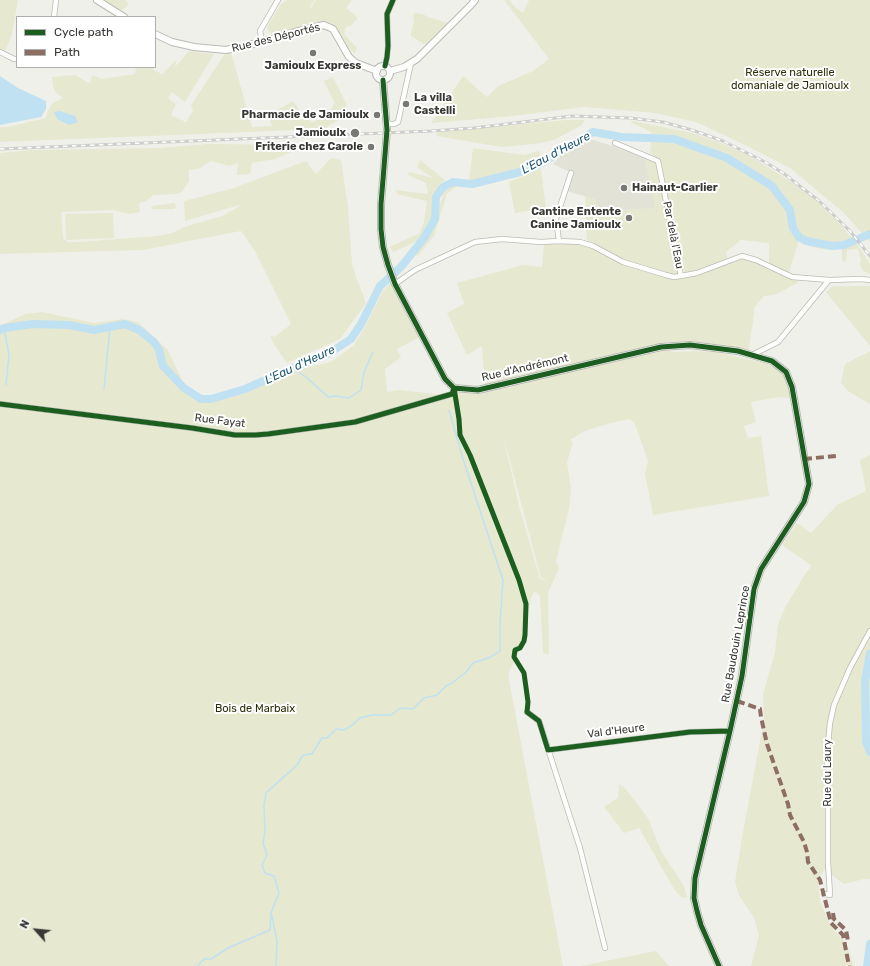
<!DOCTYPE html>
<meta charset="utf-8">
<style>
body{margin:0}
#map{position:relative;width:870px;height:966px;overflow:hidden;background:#f0f0ea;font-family:Rubik,sans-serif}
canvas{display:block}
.legend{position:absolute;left:16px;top:16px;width:140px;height:52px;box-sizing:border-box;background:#fff;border:1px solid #afafae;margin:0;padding:5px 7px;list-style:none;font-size:12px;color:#383834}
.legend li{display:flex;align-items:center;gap:8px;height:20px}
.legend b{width:20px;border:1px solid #afafae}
.north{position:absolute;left:16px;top:910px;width:40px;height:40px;-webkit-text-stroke:3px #fff;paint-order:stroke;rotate:297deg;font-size:11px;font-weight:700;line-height:16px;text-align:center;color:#383834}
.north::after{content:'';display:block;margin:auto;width:14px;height:18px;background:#383834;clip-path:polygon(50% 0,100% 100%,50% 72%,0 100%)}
</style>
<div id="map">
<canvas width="870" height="966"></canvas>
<ul class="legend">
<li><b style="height:5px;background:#1b5e20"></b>Cycle path</li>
<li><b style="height:5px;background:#8d6e63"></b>Path</li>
</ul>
<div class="north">N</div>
</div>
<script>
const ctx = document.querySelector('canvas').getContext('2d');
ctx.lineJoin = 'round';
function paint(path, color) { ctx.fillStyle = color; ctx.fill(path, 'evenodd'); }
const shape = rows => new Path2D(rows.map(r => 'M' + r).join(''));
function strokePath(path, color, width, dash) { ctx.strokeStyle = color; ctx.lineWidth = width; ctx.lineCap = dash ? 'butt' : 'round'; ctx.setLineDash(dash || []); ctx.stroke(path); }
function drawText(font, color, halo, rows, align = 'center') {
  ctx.font = font + ' Rubik,sans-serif'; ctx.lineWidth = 4; ctx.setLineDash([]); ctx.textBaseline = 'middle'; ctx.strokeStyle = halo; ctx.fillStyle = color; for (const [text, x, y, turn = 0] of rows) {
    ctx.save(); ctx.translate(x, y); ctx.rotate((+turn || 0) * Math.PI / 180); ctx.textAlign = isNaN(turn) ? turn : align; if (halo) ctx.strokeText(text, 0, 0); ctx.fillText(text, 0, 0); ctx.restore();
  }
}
const built = shape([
 [586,139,594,140,613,146,648,160,657,208,602,212,594,199,567,191,572,173,553,164,565,151]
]);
const green = shape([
 [0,0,18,0,12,34,6,50,0,49],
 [102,0,126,0,128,5,121,11],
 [287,0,315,0,310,7,311,8,316,0,352,0,346,8,358,18,351,26,346,27,344,34,357,48,355,54,348,47,334,24,326,21,288,32,272,34,269,32,267,27,271,20,281,4],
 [504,0,509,0,517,9,523,13,529,0,870,0,870,242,844,213,790,168,745,145,696,122,655,113,584,107,513,116,431,123,463,76,487,97,498,86,533,71,549,59],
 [415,13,423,14,428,17,448,23,425,45,411,36,411,33,414,22,413,16],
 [189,51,214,54,185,102,172,92,168,98,176,104,171,115,186,122,193,111,191,105,224,55,231,52,252,127,272,126,270,121,277,110,293,101,298,107,301,114,312,122,326,117,332,108,334,102,324,81,333,77,347,105,338,120,324,129,0,142,0,127,8,127,46,118,48,110,53,103,63,98,56,93,53,86,52,77,75,75,89,83,93,75,101,79,135,74,136,67,152,67,154,70,162,74,177,59,174,68],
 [566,120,585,120,582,125,554,140,534,144,502,147,436,136,438,132],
 [633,121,692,133,719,142,746,154,773,170,800,188,820,204,841,225,857,244,870,264,870,274,863,271,859,263,861,262,858,249,847,250,846,262,842,261,842,248,828,250,812,247,799,240,789,273,769,264,769,243,741,240,726,252,728,260,700,271,686,274,684,272,659,160,650,153,652,132,630,122],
 [208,144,308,145,275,159,252,163,250,174,237,175,238,163,229,166,211,161,198,169,189,170,189,181,182,192,176,194,153,195,146,201,139,203,140,212,130,214,112,210,61,212,63,238,67,242,79,242,157,236,172,233,184,227,222,216,240,206,239,205,185,221,184,201,234,188,306,161,316,174,331,158,341,160,348,207,352,263,356,277,366,303,340,339,287,363,273,343,270,335,275,337,291,324,255,251,241,231,143,250,0,254,0,153,33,150,160,148],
 [473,148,524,155,539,151,541,155,529,163,531,166,488,179,469,181],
 [650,158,658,164,678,274,670,274,626,262,587,242,585,196,594,199,602,212,655,208,645,160,647,160],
 [420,160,445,180,438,185,444,188,434,205,432,220,423,238,394,252,389,247,420,233,424,222,427,201,397,194,395,190,428,194,426,183,408,175,409,172,433,178,417,167],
 [541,169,546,208,515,213,509,182],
 [455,184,457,186,447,194,434,236,418,256,415,255,431,232,444,192],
 [175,203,176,207,174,209,151,209,152,206],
 [113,213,114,238,66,240,65,214],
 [568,242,579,242,596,249,630,267,676,279,690,277,742,259,754,261,799,282,777,294,764,296,755,307,749,349,752,352,694,343,676,344,645,347,613,361,667,350,674,352,695,351,716,352,765,363,778,370,786,378,791,392,791,398,779,397,751,402,756,422,744,426,748,438,761,436,769,496,653,515,645,474,648,461,635,424,630,419,610,423,585,431,570,440,573,443,567,462,571,488,569,509,556,561,559,568,548,593,549,655,543,653,540,596,535,591,531,598,526,637,508,674,563,966,0,966,0,326,25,314,42,312,94,323,123,319,138,322,168,350,184,384,193,391,203,395,223,399,260,386,309,357,303,368,331,362,354,345,363,330,383,291,391,282,420,337,397,349,401,357,385,369,387,392,398,390,438,394,489,391,530,379,485,387,482,346,467,355,447,313,464,304,457,283,523,265,542,267,544,244],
 [503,435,541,578,548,581,540,579,519,506],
 [833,286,870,286,870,346,826,292],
 [870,351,870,404,848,391,841,383,845,364],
 [870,455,870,879,864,879,844,884,832,875,829,865,818,878,820,902,832,928,846,943,854,966,751,966,759,935,754,918,739,895,735,882,742,838,764,719,763,694,775,652,778,624,786,606,805,574,812,566,782,545,797,523,811,533,837,505,866,491,860,460],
 [619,784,625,788,648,818,661,851,684,886,687,897,682,898,674,889,639,828,624,833,604,807,618,798],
 [656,951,669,966,581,966]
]);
const water = shape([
 [0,76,18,88,46,101,46,109,41,117,0,125],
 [60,111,75,116,78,122,69,125,57,119,54,112]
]);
const stream = shape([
 [4,328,9,355,6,385],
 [293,368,306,377,328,397,336,396,349,398,361,390,364,372,373,352],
 [104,389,110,327],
 [272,916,277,941,276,966],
 [197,966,204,959,211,959,228,948,270,930,271,913,279,893,274,876,265,873,262,865,267,855,263,843,265,831,264,806,266,793,297,765,303,755,312,754,322,738,327,738,336,729,344,730,351,726,360,718,372,715,391,715,399,709,404,708,413,709,424,698,437,695,446,686,452,683,466,672,473,663,491,657,500,651,500,622,503,580,463,459,449,410]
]);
const river = shape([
 [0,330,4,328,33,324,69,325,94,330,125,324,139,330,154,342,159,350,163,366,184,388,201,399,211,399,245,389,288,370,328,354,351,339,361,324,380,286,401,267,424,238,435,219,436,197,443,187,453,182,472,184,528,170,546,161,560,151,593,132,622,137,674,139,727,158,772,186,790,210,793,228,799,237,806,241,833,246,844,245,870,234],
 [870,654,865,680,866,742,870,752],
 [867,966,870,944]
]);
const street = shape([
 [54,17,56,0],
 [262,42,260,31,278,0],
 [0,52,14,59,17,59],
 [385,66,387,57,388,46,387,14,393,0],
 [387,124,394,124,398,122,411,63],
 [559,241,580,242,593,246,623,262,666,275,674,277,681,276,658,161,615,143],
 [681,276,697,273,742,256,756,260,792,277,829,280,778,342,752,355],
 [829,280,861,279,870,280],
 [395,284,415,270,475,242,502,239,541,242,559,241,556,219,571,173],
 [0,404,192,428,235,435,255,435,268,434,355,422,452,394,454,388],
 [527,712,539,721,580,848,605,948],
 [548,750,690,732,730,731],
 [824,894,830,895,828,862,828,785,827,754,830,723,834,705,850,668,870,631]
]);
const secondary = shape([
 [97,0,124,17],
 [155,34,172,42,194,47,226,50,262,42,295,32,324,25,333,29,349,57,356,63,377,71],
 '376 73a7 7 0 1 1 14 0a7 7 0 1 1-14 0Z',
 [390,71,404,67,417,59,472,4,475,0],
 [383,80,387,130,381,204,381,229,383,247,388,265,395,284,445,379,454,388,478,390,661,347,690,345,738,351,772,361,786,372,792,387,809,484,804,502,761,569,754,589,742,676,730,731,695,878,694,898,697,911,701,925,719,966]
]);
const rail = shape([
 [0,149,431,131,474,128,572,116,630,118,663,122,692,130,723,141,765,162,783,173,819,201,850,231,870,256]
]);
const quiet = shape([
 [804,459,836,456],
 [737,701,760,709,761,717,767,744,788,804,790,815,804,842,807,852,808,862,820,880,831,923,843,935,849,966],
 [833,913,834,919,846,930,848,941]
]);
const cycleway = shape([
 [385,66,387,57,388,46,387,14,393,0],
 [383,80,387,130,381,204,381,229,383,247,388,265,395,284,445,379,454,388,478,390,661,347,690,345,738,351,772,361,786,372,792,387,809,484,804,502,761,569,754,589,742,676,730,731,695,878,694,898,697,911,701,925,719,966],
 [454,388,459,419,460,435,470,455,490,506,519,580,526,604,525,635,524,641,520,648,515,650,514,657,524,673,528,702,527,712,539,721,548,750,690,732,730,731],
 [0,404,192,428,235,435,255,435,268,434,355,422,452,394,454,388]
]);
const markers = [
 [313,53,4,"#787874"],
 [406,104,4,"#787874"],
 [377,115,4,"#787874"],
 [355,133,5,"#787874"],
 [371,147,4,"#787874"],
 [624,188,4,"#787874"],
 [629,218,4,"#787874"]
];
const streetNames = [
 ["Rue des Déportés",276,38,-14],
 ["Par delà l'Eau",673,235,79],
 ["Rue d'Andrémont",525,368,-13],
 ["Rue Fayat",220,421,7],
 ["Rue Baudouin Leprince",736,644,-80],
 ["Val d'Heure",616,731,-7],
 ["Rue du Laury",828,773,-90]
];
const poiNames = [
 ["Jamioulx Express",313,66,"center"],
 ["La villa",414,98,"left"],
 ["Castelli",414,111,"left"],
 ["Pharmacie de Jamioulx",369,115],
 ["Jamioulx",346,133],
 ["Friterie chez Carole",363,147],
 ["Hainaut-Carlier",632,188,"left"],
 ["Cantine Entente",621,212],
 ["Canine Jamioulx",621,225]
];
const parkNames = [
 ["Réserve naturelle",790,73],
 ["domaniale de Jamioulx",790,86],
 ["Bois de Marbaix",255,709]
];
const waterNames = [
 ["L'Eau d'Heure",556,153,-28],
 ["L'Eau d'Heure",300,365,-25]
];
paint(built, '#e2e2d7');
paint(green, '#e7e8d0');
paint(water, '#c0e1f2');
strokePath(stream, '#c0e1f2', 1.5);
strokePath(river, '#c0e1f2', 8);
strokePath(street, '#bbbbb6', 6);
strokePath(secondary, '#bbbbb6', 8);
strokePath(street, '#fdfdfc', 4.5);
strokePath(secondary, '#fdfdfc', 6);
strokePath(rail, '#cdcdcb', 3);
strokePath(rail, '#fff', 1.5, [4.5]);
strokePath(quiet, '#8d6e63', 4, [8, 4]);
strokePath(cycleway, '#1b5e20', 5);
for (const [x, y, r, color] of markers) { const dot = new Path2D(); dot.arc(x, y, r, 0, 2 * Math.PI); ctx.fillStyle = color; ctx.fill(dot); strokePath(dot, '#fff', 1.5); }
drawText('11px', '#383834', '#fff', streetNames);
drawText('bold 11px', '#383834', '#fff', poiNames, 'right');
drawText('11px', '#2f2e09', '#fff', parkNames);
drawText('italic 12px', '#1e5873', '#fff', waterNames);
</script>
